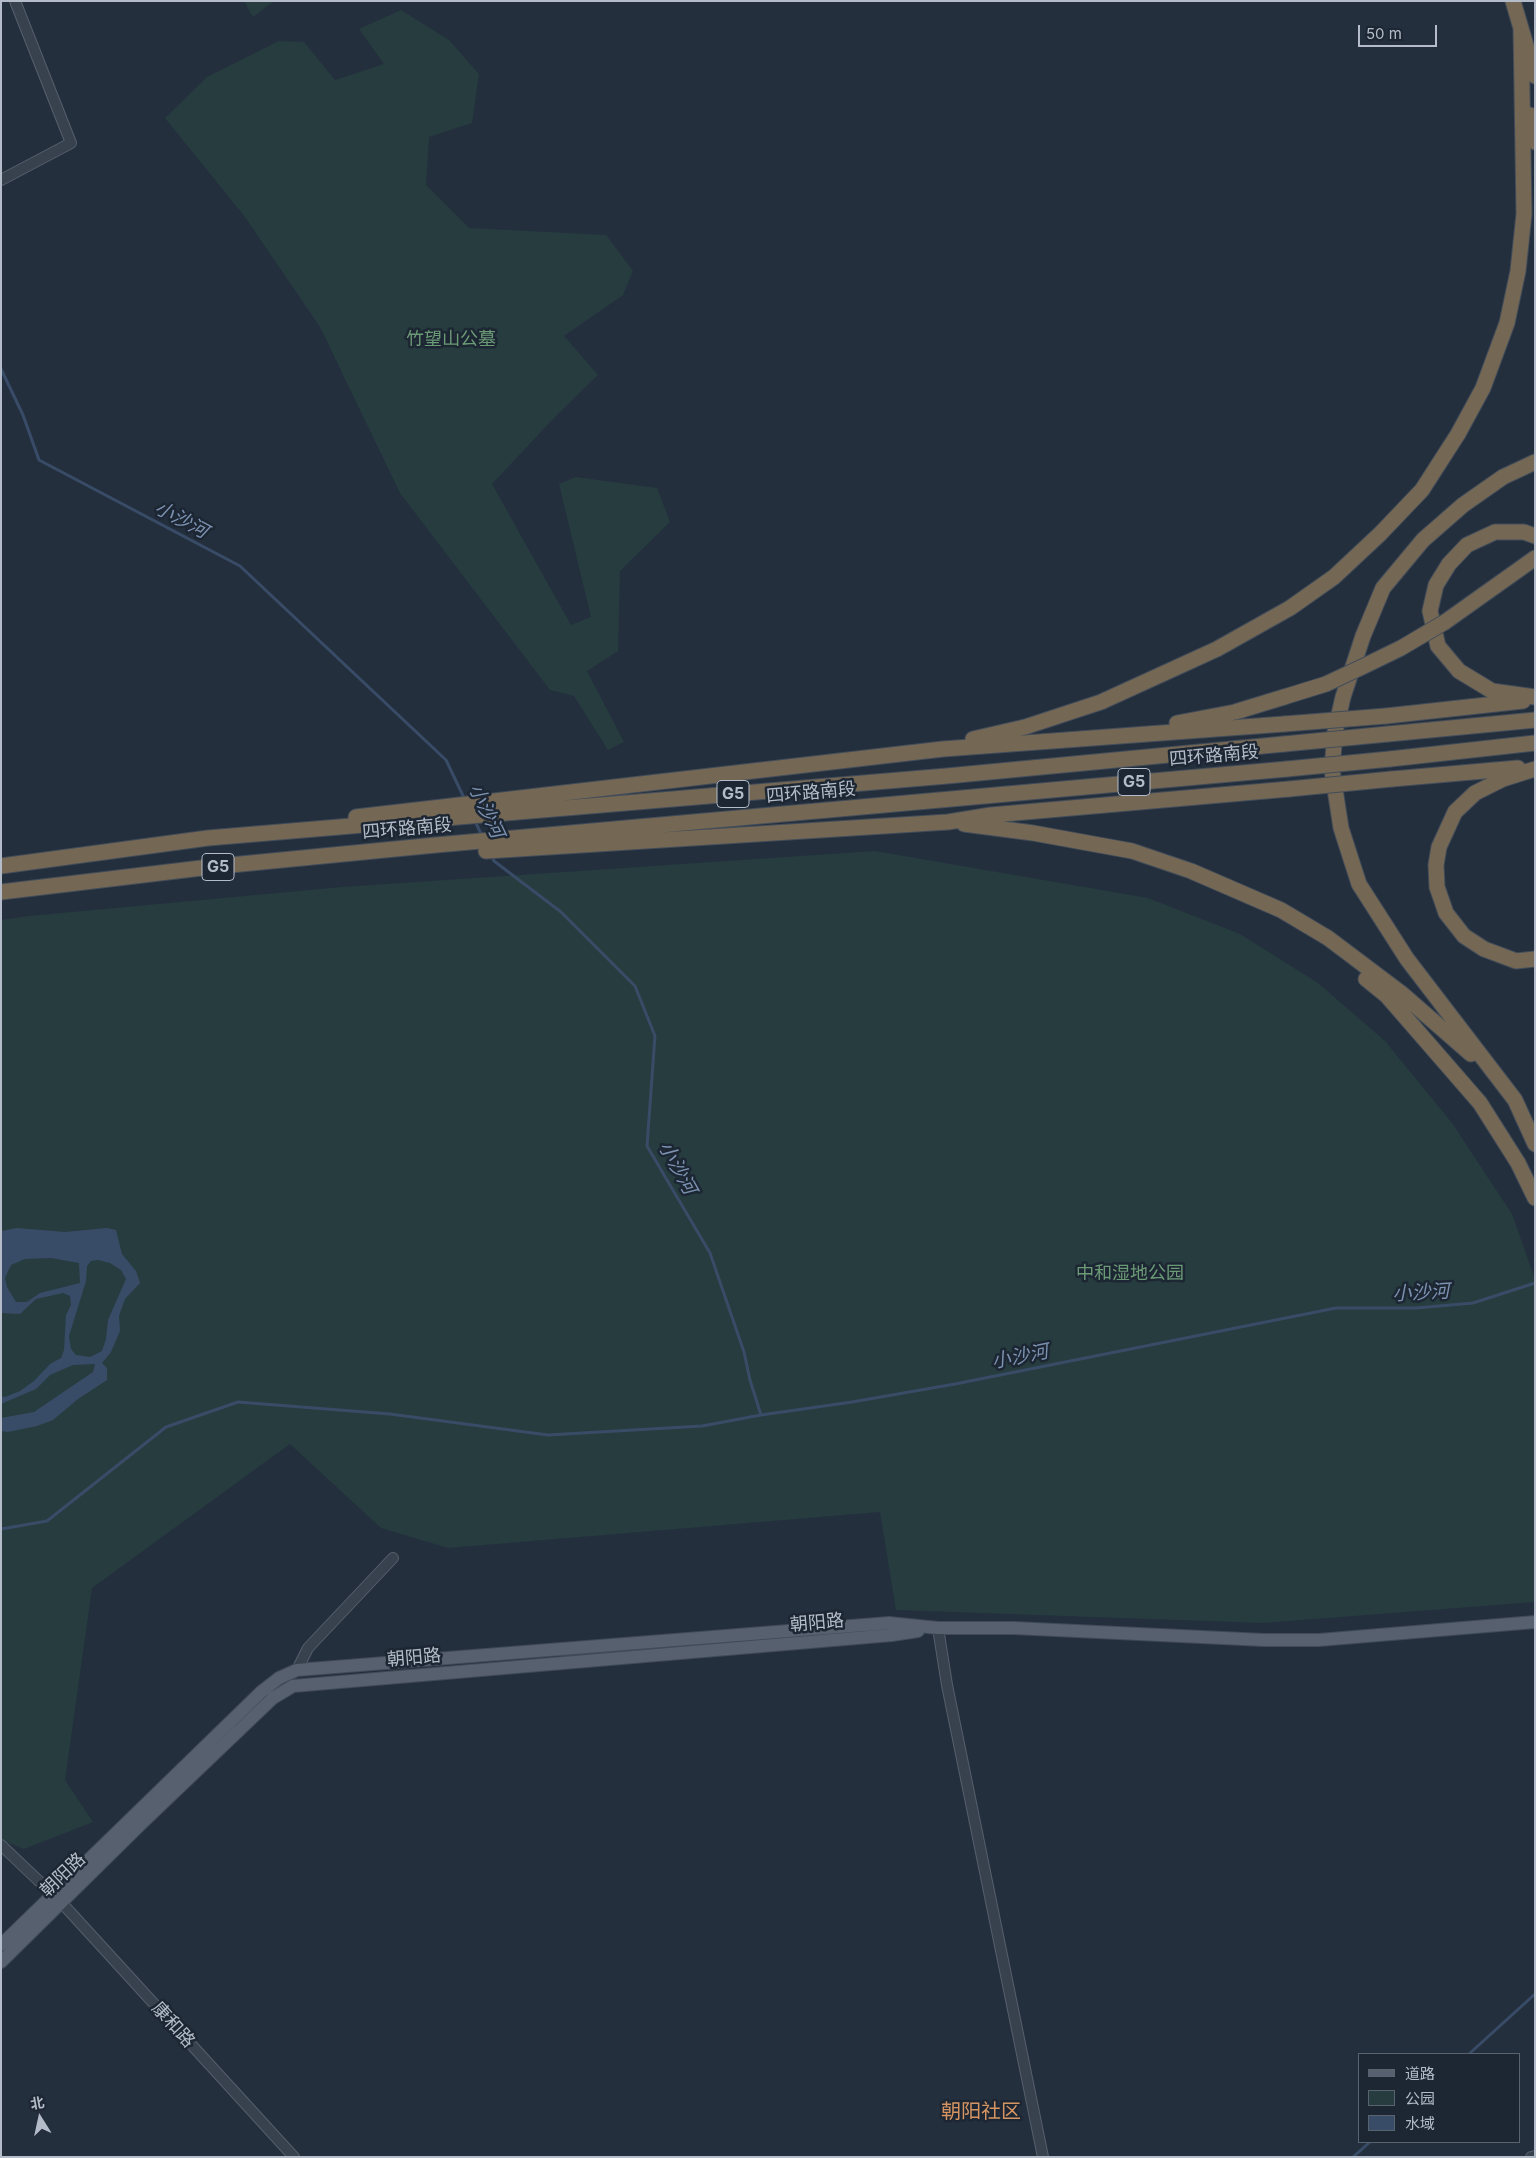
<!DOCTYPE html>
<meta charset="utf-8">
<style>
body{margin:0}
#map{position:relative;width:1536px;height:2158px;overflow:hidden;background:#242f3e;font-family:Inter,"Noto Sans SC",sans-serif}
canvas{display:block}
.frame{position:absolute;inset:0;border:2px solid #b4bcc9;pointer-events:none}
.legend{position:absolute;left:1358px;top:2053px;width:162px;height:90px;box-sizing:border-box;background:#1d2633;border:1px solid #59626f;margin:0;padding:6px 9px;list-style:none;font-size:15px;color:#b4bcc9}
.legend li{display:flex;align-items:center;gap:10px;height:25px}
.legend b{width:25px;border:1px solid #59626f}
.north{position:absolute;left:15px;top:2093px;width:50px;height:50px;-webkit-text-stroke:4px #1d2633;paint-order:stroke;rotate:350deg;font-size:14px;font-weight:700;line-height:20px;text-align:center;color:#b4bcc9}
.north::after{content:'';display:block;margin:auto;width:18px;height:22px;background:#b4bcc9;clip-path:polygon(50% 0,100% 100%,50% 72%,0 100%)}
.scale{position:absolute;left:1358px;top:25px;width:79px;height:22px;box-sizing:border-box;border:2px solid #b4bcc9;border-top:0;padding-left:6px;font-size:15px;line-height:18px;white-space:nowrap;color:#b4bcc9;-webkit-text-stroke:4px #1d2633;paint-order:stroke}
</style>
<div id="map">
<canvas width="1536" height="2158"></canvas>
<div class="frame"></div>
<ul class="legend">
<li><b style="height:6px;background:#56606e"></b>道路</li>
<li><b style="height:14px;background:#263c3f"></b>公园</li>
<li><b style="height:14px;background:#394c67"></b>水域</li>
</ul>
<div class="north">北</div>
<div class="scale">50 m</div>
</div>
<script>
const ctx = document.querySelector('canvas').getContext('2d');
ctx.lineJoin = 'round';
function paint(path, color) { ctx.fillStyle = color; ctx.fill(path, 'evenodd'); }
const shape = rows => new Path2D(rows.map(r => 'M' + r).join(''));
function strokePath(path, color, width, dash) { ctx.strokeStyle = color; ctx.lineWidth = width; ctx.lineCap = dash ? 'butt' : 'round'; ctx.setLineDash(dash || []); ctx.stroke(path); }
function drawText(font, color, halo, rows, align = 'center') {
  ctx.font = font + ' Inter,"Noto Sans SC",sans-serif'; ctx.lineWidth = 5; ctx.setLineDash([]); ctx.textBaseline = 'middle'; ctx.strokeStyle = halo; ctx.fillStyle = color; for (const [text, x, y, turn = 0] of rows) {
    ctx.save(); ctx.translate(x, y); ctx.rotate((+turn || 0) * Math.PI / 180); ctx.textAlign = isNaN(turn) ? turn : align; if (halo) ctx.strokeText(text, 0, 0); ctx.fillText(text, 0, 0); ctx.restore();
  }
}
const green = shape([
 [244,1,274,1,253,17],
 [401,10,449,40,479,74,472,123,429,137,426,185,469,228,606,235,633,271,623,295,564,336,598,375,554,418,492,484,571,625,591,617,559,484,576,477,657,488,670,522,620,571,618,651,587,671,624,742,608,750,574,696,550,690,400,493,320,327,245,217,165,118,207,77,279,41,304,42,335,80,384,64,359,29],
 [875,851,1148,898,1240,934,1318,983,1385,1041,1452,1123,1512,1214,1535,1279,1535,1602,1263,1623,896,1610,880,1512,448,1548,381,1528,290,1444,92,1588,65,1780,93,1822,24,1849,1,1840,1,920,29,916,342,887]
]);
const water = shape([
 [17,1228,65,1232,107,1228,116,1230,122,1254,136,1271,140,1283,125,1299,119,1316,120,1331,111,1352,102,1363,107,1368,107,1380,78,1399,53,1420,37,1426,8,1432,1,1431,1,1418,34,1412,93,1372,95,1364,73,1365,50,1375,36,1389,1,1404,1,1396,5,1397,20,1391,34,1381,50,1364,61,1358,64,1350,66,1315,71,1305,70,1296,63,1293,36,1299,20,1314,1,1313,1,1231],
 [51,1258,79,1263,80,1283,40,1293,27,1302,16,1302,7,1287,5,1278,11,1265,25,1259],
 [98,1260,110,1263,121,1270,126,1279,108,1320,106,1339,102,1351,90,1357,76,1355,71,1349,69,1336,86,1281,87,1266,91,1261]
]);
const stream = shape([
 [1,369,23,415,39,460,240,566,446,760,465,800],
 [474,819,482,836],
 [492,856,494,861,561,912,635,986,655,1036,647,1146,710,1253,744,1352,750,1380,761,1415,852,1402,955,1384,1336,1308,1416,1308,1473,1303,1535,1283],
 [1,1529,47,1521,166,1427,238,1402,390,1414,548,1435,702,1426,761,1415],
 [1469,2054,1535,1994],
 [1353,2157,1370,2142]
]);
const minor = shape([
 [1,180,71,143,15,1],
 [938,1628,947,1685,1043,2157],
 [297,1670,308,1648,393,1558],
 [1,1845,61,1902,294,2157],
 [1531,2157,1535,2156]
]);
const major = shape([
 [1,1945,261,1692,279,1678,297,1670,889,1623,938,1628,1014,1628,1264,1640,1319,1640,1535,1622],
 [1,1962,142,1823,273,1698,293,1686,892,1635,918,1631]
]);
const highway = shape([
 [1513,1,1535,76],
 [1530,115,1535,142],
 [1535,462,1503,477,1463,505,1423,540,1383,588,1363,636,1343,697,1335,732,1332,770,1341,828,1359,884,1407,959,1515,1100,1535,1144],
 [1535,536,1524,532,1495,532,1467,545,1449,564,1436,585,1430,611,1438,646,1459,671,1492,691,1535,697],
 [1445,622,1535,558],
 [1386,716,1523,701],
 [1177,723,1235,712,1284,697],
 [1388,734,1535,720],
 [973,739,1025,727,1101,702,1217,649,1290,608,1334,577,1380,534,1422,490,1458,434,1483,388,1507,323,1518,271,1524,214,1521,29],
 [1390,759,1535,743],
 [1535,769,1503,779,1475,793,1455,812,1439,847,1436,865,1437,887,1446,913,1464,936,1484,949,1516,961,1535,959],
 [1392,779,1518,768],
 [356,817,943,749,1284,724],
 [964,824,1033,833,1132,851,1191,871,1281,910,1328,938,1401,993,1471,1054],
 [486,851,948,822,991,815,1289,789],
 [1,866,208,838,947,776,1284,744],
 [1,892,210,867,436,845,1287,769],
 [1366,979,1387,996,1480,1103,1518,1163,1535,1198]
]);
const highwayBridge = shape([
 [1284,697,1326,684,1362,667,1401,648,1445,622],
 [1284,724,1386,716],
 [1284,744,1388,734],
 [1287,769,1390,759],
 [1289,789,1392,779]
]);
const shields = [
 [1134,782,32],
 [733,794,32],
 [218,867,32]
];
const shieldNames = [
 ["G5",1134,782],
 ["G5",733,794],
 ["G5",218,867]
];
const parkNames = [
 ["竹望山公墓",451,340],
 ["中和湿地公园",1130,1274]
];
const streetNames = [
 ["四环路南段",1214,756,-5],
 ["四环路南段",811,793,-5],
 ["四环路南段",407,829,-5],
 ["朝阳路",817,1623,-5],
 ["朝阳路",414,1658,-5],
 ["朝阳路",63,1875,-44],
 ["康和路",173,2025,48]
];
const waterNames = [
 ["小沙河",181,520,28],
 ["小沙河",486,811,65],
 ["小沙河",677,1168,61],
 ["小沙河",1421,1293,-3],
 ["小沙河",1020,1357,-11]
];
const quarterNames = [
 ["朝阳社区",981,2112]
];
paint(green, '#263c3f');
paint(water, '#394c67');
strokePath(stream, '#394c67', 3);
strokePath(minor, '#565f6c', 12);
strokePath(major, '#414a57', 14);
strokePath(highway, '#434c59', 17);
strokePath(minor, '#38414e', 10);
strokePath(major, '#56606e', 12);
strokePath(highway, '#746855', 15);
strokePath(highwayBridge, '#434c59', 17, []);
strokePath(highwayBridge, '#746855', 15);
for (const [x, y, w] of shields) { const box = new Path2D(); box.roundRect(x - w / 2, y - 13.5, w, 27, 4); ctx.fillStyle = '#1d2633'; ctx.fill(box); strokePath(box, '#b4bcc9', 1); }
drawText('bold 16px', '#b4bcc9', null, shieldNames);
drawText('18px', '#6b9a76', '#1d2633', parkNames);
drawText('18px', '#b4bcc9', '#1d2633', streetNames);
drawText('italic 19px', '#7c92b1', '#1d2633', waterNames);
drawText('20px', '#d59563', '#1d2633', quarterNames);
</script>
